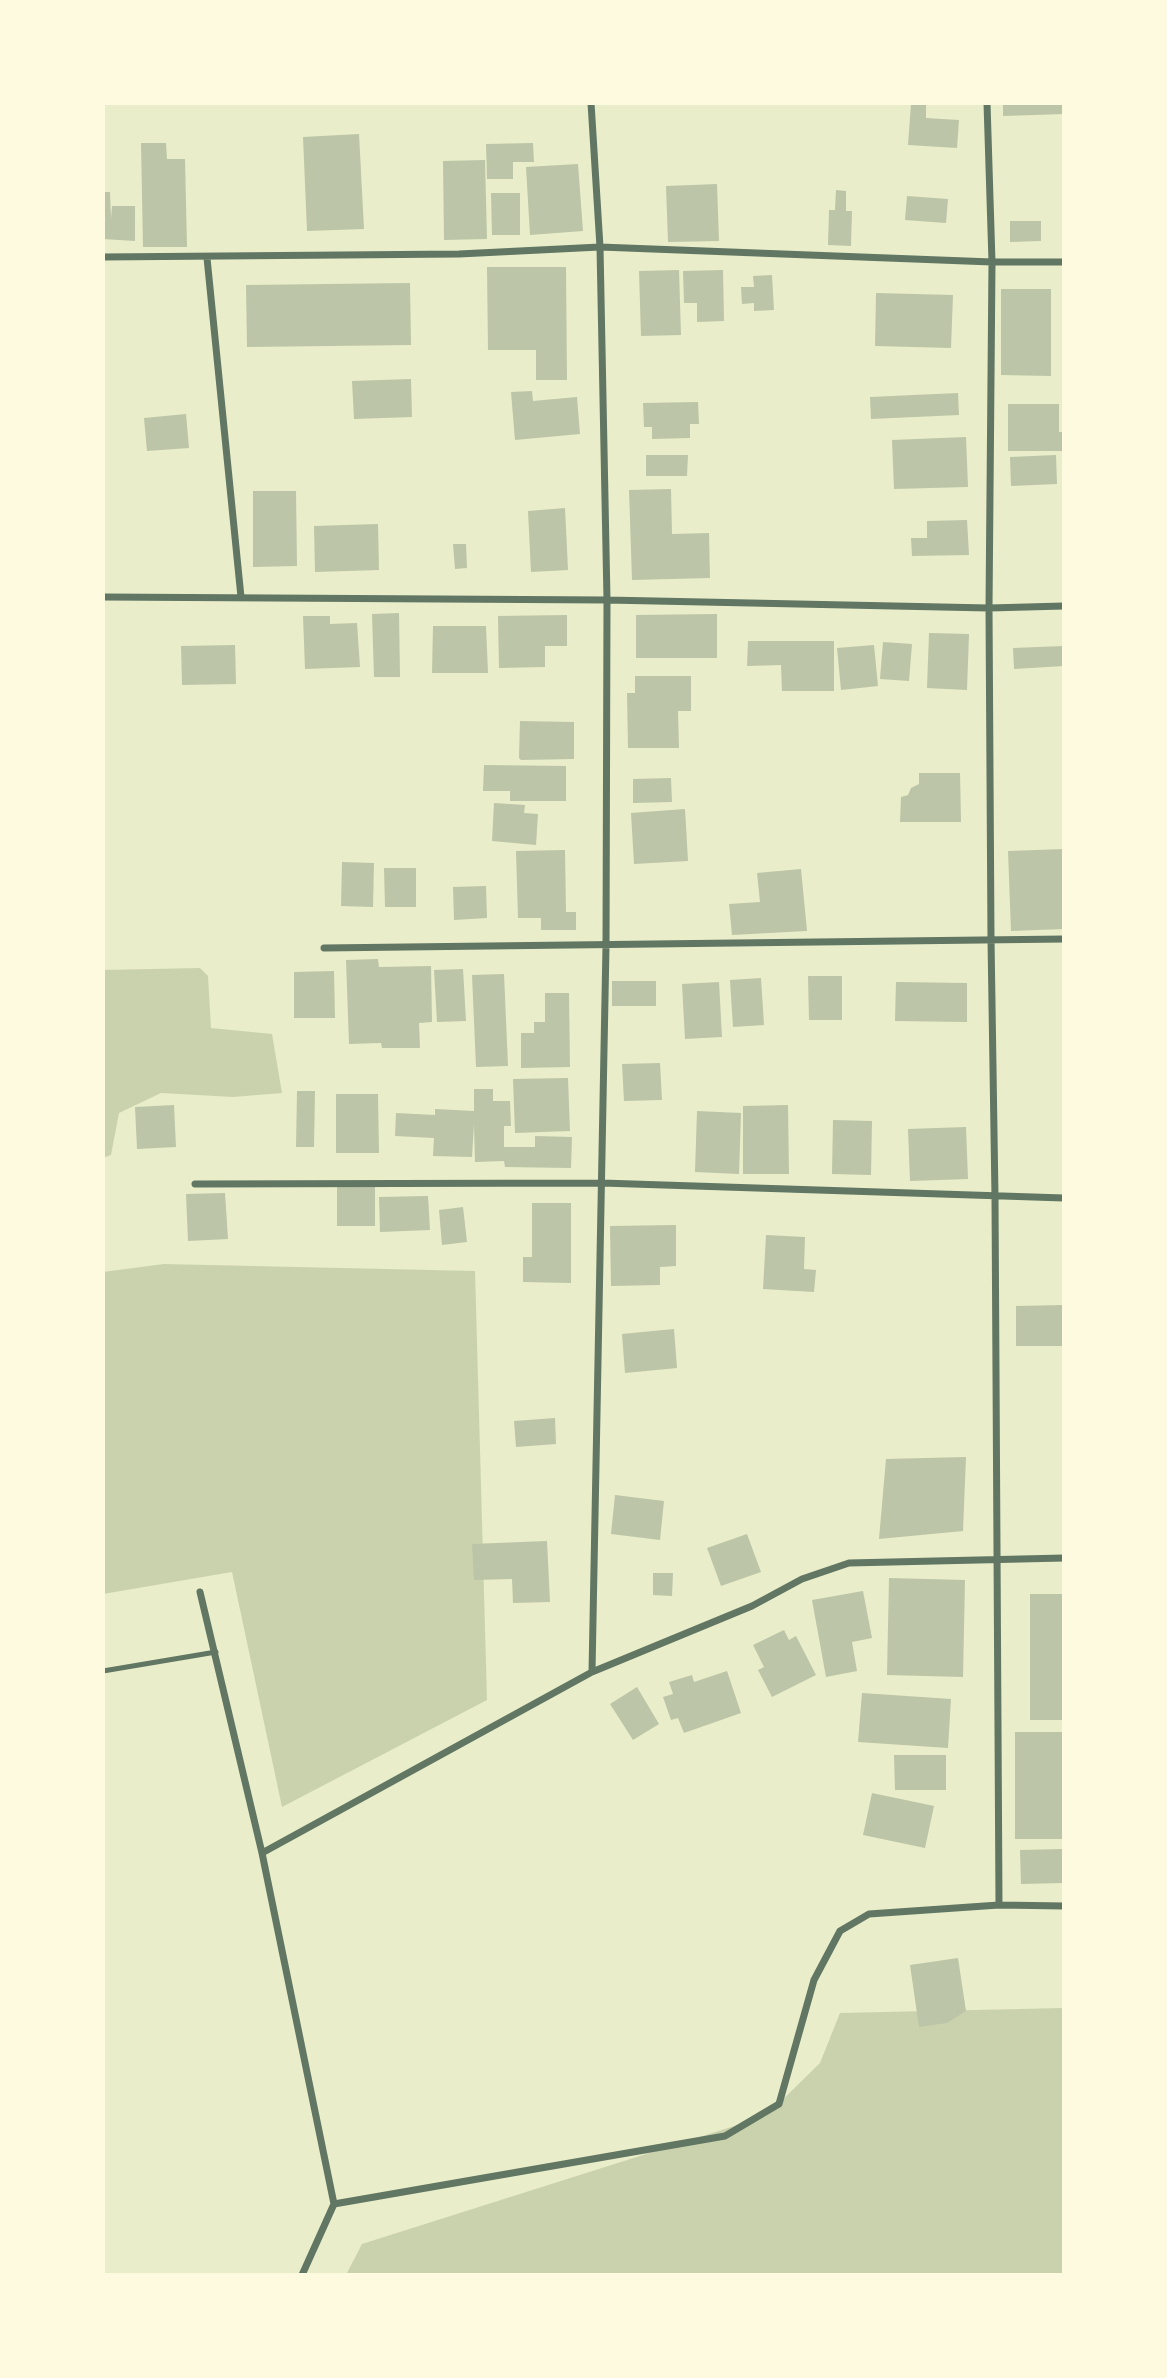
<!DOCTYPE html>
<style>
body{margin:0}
#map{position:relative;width:1167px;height:2378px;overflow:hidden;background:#e9edc9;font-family:Georgia,serif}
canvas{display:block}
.frame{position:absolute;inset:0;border:105px solid #fefae0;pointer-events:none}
</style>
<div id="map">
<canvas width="1167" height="2378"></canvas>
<div class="frame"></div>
</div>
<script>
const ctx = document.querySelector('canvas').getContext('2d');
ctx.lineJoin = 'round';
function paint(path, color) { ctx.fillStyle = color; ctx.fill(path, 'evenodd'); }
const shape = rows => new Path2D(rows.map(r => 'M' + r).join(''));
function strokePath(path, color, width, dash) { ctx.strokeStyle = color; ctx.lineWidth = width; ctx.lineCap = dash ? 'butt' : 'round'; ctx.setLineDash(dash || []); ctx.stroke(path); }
const green = shape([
 [200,968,208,976,211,1028,272,1034,282,1093,233,1097,161,1093,119,1113,111,1155,103,1158,103,970],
 [164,1264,475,1271,487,1700,282,1807,232,1572,103,1594,103,1272],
 [1064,2008,1064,2275,346,2275,362,2244,766,2116,820,2063,840,2013]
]);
const building = shape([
 [1003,103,1064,103,1064,114,1003,116],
 [911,104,926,105,926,118,959,120,957,148,908,145],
 [359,134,364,229,307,231,303,137],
 [141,143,166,143,167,159,185,159,187,247,143,247],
 [533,143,534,162,513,162,513,179,487,179,486,144],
 [485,160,487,239,444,240,443,161],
 [578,164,583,231,530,235,526,167],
 [717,184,719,241,668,242,666,186],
 [836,190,846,191,846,211,852,211,851,246,828,245,829,210,835,210],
 [103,192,110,192,111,219,112,206,135,206,135,241,103,239],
 [491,193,520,193,520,235,492,235],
 [907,196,948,199,946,223,905,220],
 [1010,221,1041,221,1041,241,1010,242],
 [487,267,566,267,567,380,536,380,536,350,488,350],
 [679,270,681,335,641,336,639,271],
 [723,270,724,321,697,322,697,303,684,303,683,271],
 [772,275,774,310,754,311,754,303,742,304,741,287,754,287,753,276],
 [410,283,411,345,247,347,246,285],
 [1001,289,1051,289,1051,376,1001,375],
 [876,293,953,295,951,348,875,346],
 [411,379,412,417,354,419,352,381],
 [532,391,533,401,577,397,580,434,515,440,511,392],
 [958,393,959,415,871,419,870,397],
 [698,402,699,424,690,424,690,438,652,439,652,427,644,427,643,403],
 [1008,404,1059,404,1059,432,1064,432,1064,451,1008,451],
 [186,414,189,448,147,451,144,418],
 [966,437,968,487,894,489,892,440],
 [646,455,688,455,687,476,646,476],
 [1056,455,1057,484,1011,486,1010,457],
 [671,489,672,534,709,533,710,578,632,580,629,490],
 [253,491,296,491,297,566,253,567],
 [565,508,568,570,531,572,528,511],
 [967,520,969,555,912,556,911,538,927,538,927,521],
 [378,524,379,570,315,572,314,526],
 [453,544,466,544,467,568,455,569],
 [399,613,400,677,374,677,372,614],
 [717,614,717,658,636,658,636,615],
 [567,615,567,646,545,646,545,667,499,668,498,616],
 [303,616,330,616,330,624,357,623,360,667,305,669],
 [433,626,486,626,488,673,432,673],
 [929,633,969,634,967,690,927,688],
 [748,641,834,641,834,691,782,691,781,665,747,666],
 [883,642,912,644,909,681,880,679],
 [235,645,236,684,182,685,181,646],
 [874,645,878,686,841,690,837,648],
 [1064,646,1064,666,1014,669,1013,648],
 [635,676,691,676,691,711,678,711,679,748,628,748,627,693,635,693],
 [520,721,574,722,574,759,521,760,519,758],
 [484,765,566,766,566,801,510,801,510,791,483,791],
 [919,773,960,773,961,822,900,822,901,797,908,795,911,788,919,784],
 [671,778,672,802,633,803,633,779],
 [494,803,525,805,524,813,538,814,536,845,492,841],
 [685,809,688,861,634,864,631,813],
 [1064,849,1064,929,1011,931,1008,851],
 [565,850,566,912,576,912,576,930,541,930,541,918,518,918,516,851],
 [342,862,374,863,373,907,341,906],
 [384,868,416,868,416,907,385,907],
 [801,869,807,931,732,935,729,904,760,902,757,873],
 [486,886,487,918,454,920,453,887],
 [378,959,379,967,431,966,432,1022,419,1023,420,1048,382,1048,381,1043,349,1044,346,960],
 [463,969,466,1021,437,1022,434,970],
 [334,971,335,1018,294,1018,294,972],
 [504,974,508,1066,476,1067,472,975],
 [808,976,842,976,842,1020,809,1020],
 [761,978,764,1025,733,1027,730,980],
 [612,981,656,981,656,1006,612,1006],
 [719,982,722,1037,685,1039,682,984],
 [896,982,967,983,967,1022,895,1021],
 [545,993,569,993,570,1067,521,1068,521,1033,534,1033,534,1022,545,1022],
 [660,1063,662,1100,624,1101,622,1064],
 [568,1078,570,1131,515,1133,513,1079],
 [474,1089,493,1089,493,1101,510,1101,511,1126,504,1126,504,1147,535,1147,535,1136,572,1137,571,1168,505,1167,504,1161,475,1162,474,1124,472,1157,433,1156,434,1138,395,1136,396,1113,435,1115,435,1109,474,1111],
 [297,1091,315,1091,314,1147,296,1147],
 [336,1094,378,1094,379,1153,336,1153],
 [174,1105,176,1147,137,1149,135,1107],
 [788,1105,789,1174,743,1174,743,1106],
 [697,1111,741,1113,739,1174,695,1172],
 [833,1120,872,1121,871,1175,832,1174],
 [966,1127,968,1179,910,1181,908,1129],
 [337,1187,375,1187,375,1226,337,1226],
 [225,1193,228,1239,188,1241,186,1194],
 [428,1196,430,1230,380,1232,379,1197],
 [532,1203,571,1203,571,1283,523,1282,523,1257,532,1257],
 [463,1207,467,1242,442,1245,439,1210],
 [676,1225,676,1266,660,1267,660,1285,611,1286,610,1226],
 [766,1235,805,1237,804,1269,816,1270,814,1292,763,1289],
 [1064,1305,1064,1346,1016,1346,1016,1306],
 [674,1329,677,1368,625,1373,622,1334],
 [555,1418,556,1444,516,1447,514,1421],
 [966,1457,963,1531,879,1539,886,1459],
 [615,1495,664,1501,660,1540,611,1534],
 [747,1534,761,1572,721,1586,707,1548],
 [547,1541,550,1602,513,1603,512,1579,474,1580,472,1544],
 [653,1573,673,1573,672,1596,653,1595],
 [889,1578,965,1580,963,1677,887,1675],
 [863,1591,872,1638,852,1642,857,1671,826,1677,812,1600],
 [1030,1594,1064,1594,1064,1720,1030,1720],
 [784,1630,789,1640,796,1636,816,1675,772,1697,758,1670,764,1667,753,1645],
 [727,1671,741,1713,684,1733,678,1718,671,1720,663,1697,673,1694,669,1682,692,1675,694,1682],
 [637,1687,659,1724,633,1740,610,1704],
 [862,1693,951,1699,948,1748,858,1742],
 [1015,1732,1064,1732,1064,1839,1015,1839],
 [894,1755,946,1755,946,1790,895,1790],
 [872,1793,934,1806,925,1848,863,1835],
 [1064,1849,1064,1883,1021,1884,1020,1850],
 [958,1958,966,2011,947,2023,919,2027,910,1965]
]);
const service = shape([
 [103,1671,216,1652]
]);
const minor = shape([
 [591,103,600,247,607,600,606,946,592,1672],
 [987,103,992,262,989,608,991,939,995,1197,999,1905],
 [103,257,459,254,600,247,992,262,1064,262],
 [207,258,241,597],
 [103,597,607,600,989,608,1064,606],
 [324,948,1064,939],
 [195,1184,602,1183,1064,1198],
 [200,1592,262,1853,334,2204,302,2275],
 [262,1853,592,1672,752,1606,802,1579,849,1563,1064,1558],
 [334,2204,725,2136,779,2104,814,1980,840,1931,869,1914,999,1905,1064,1906]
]);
paint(green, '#cad2ad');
paint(building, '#bcc5a7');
strokePath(service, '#617663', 5);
strokePath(minor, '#617663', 7);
</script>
